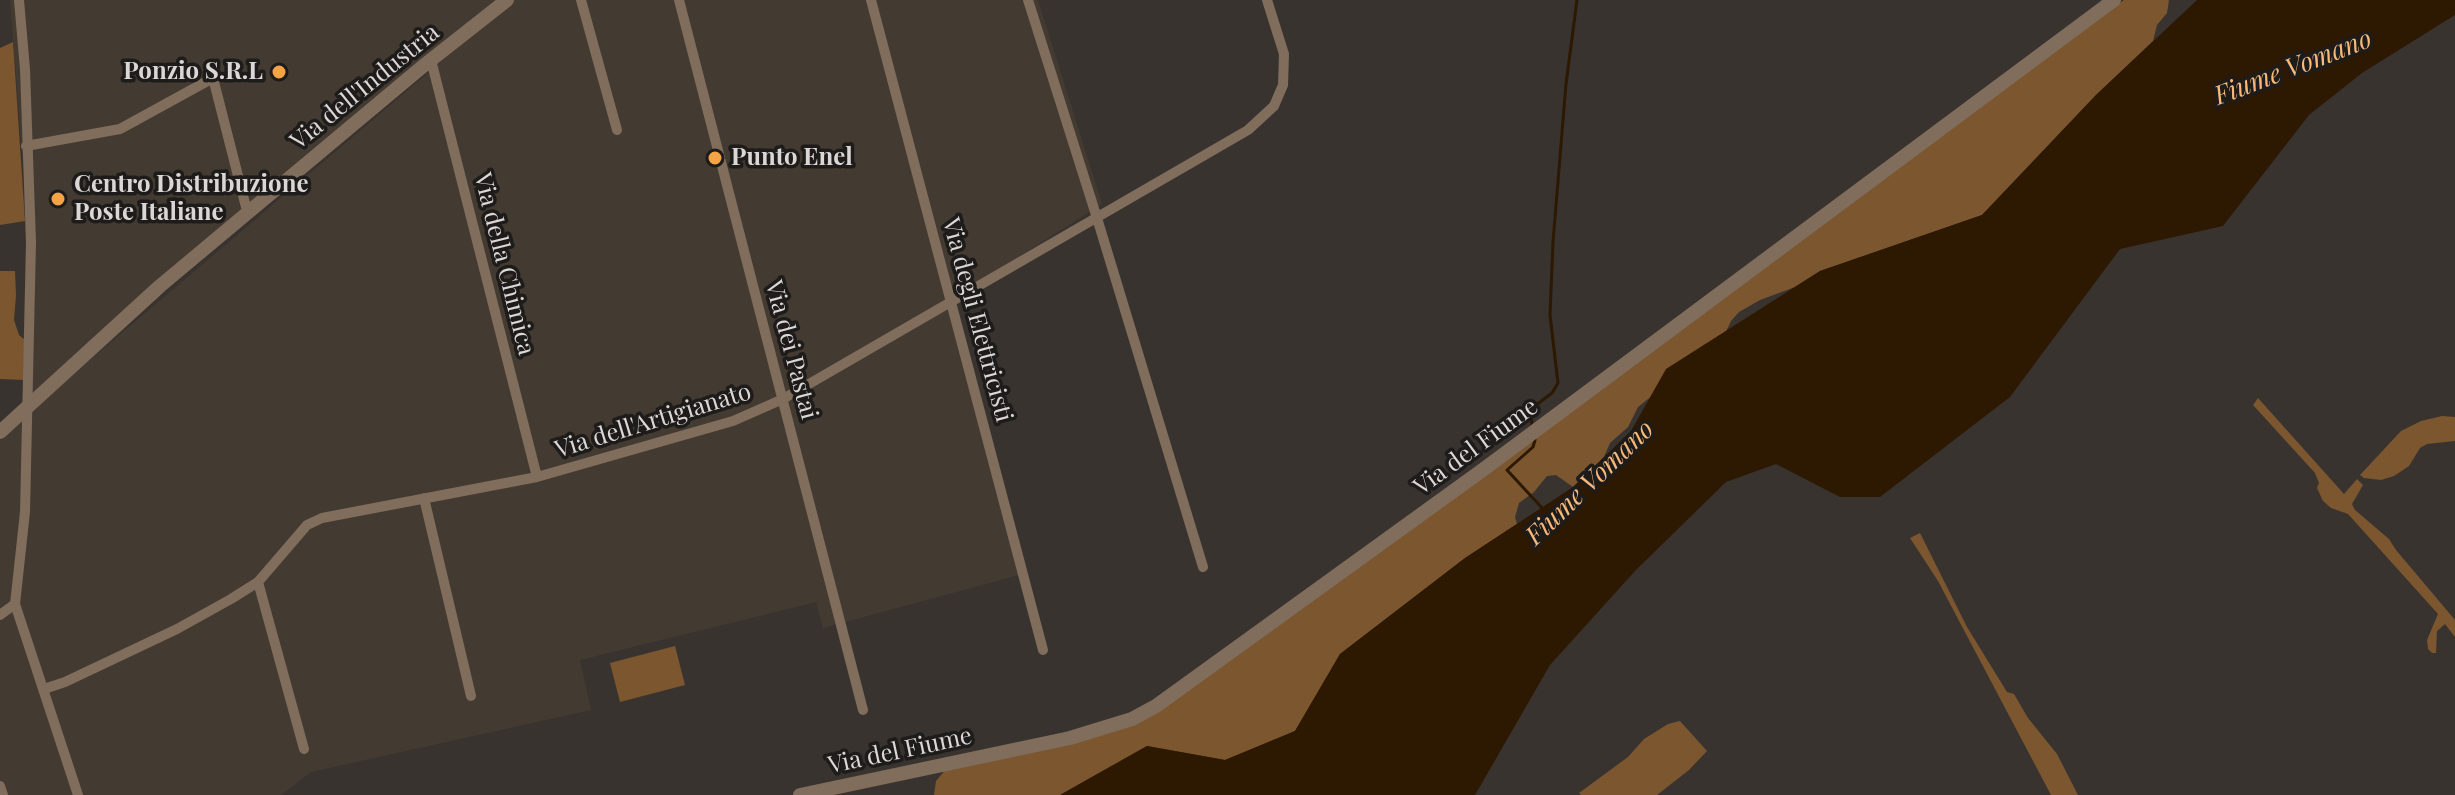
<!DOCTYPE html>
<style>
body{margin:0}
canvas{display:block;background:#38332f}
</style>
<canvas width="2455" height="795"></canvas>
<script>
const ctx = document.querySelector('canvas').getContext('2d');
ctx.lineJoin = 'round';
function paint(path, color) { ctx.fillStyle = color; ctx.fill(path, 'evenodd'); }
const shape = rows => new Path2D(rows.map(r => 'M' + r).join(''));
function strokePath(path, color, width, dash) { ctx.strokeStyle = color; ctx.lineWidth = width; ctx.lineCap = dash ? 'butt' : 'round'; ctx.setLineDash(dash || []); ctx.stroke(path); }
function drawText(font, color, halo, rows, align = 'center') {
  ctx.font = font + ' "Playfair Display",serif'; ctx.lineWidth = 7; ctx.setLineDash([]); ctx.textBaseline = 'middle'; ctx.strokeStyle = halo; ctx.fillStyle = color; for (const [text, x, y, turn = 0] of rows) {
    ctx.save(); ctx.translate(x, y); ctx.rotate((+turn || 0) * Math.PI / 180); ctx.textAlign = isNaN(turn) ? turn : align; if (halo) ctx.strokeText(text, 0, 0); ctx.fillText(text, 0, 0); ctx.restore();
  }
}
const built = shape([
 [10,0,498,0,23,401,27,280,25,221,23,166],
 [514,0,1038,0,1102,204,949,301,1019,575,823,628,816,602,580,660,591,710,311,772,281,795,0,795,0,440,45,398]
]);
const green = shape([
 [2124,0,2169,0,2167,13,2157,25,2153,41,2096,95,1982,215,1820,271,1795,287,1760,300,1739,312,1731,321,1722,340,1638,407,1628,427,1610,443,1603,459,1573,487,1556,475,1547,476,1534,492,1519,503,1515,517,1517,524,1465,558,1340,654,1295,731,1225,760,1147,746,1060,795,934,795,936,781,946,769,1127,723],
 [13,42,25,221,0,225,0,48],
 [0,271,15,271,16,295,14,320,19,335,25,340,24,380,0,379],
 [2258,398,2344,494,2357,479,2363,485,2352,504,2355,510,2389,539,2396,550,2455,620,2455,637,2445,624,2437,631,2436,653,2432,653,2428,649,2427,640,2438,614,2348,514,2331,508,2323,501,2317,488,2319,483,2315,473,2253,405],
 [2442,416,2455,417,2455,441,2427,444,2420,448,2409,466,2394,476,2381,480,2364,478,2360,475,2401,431,2421,421],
 [1920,533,1967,627,2007,692,2014,694,2028,718,2057,754,2078,795,2051,795,1938,581,1910,538],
 [675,646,685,685,620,702,610,663],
 [1680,721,1707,751,1689,770,1657,795,1581,795,1579,793,1628,757,1644,739,1668,724]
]);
const water = shape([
 [2197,0,2455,0,2455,15,2362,73,2309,115,2223,226,2120,249,2010,397,1880,497,1840,497,1776,464,1726,482,1636,570,1550,665,1475,795,1060,795,1147,746,1225,760,1295,731,1340,654,1465,558,1573,487,1631,431,1666,369,1820,271,1982,215,2096,95]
]);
const stream = shape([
 [1532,427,1531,409,1552,393,1558,383,1550,315,1553,242,1566,84,1577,0],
 [1535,440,1533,447,1507,470,1543,509]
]);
const minor = shape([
 [19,0,25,69,31,242,25,512,15,604,78,795],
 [581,0,617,130],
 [679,0,863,710],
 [871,0,1043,650],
 [1028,0,1097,218,1203,567],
 [431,60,537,477],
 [26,146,120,129,213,78,247,211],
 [424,498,471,696],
 [258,582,304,749],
 [0,615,15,604],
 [44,689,65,682,177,629,231,599,258,582,307,525,322,518,537,477,733,421,783,399,1248,130,1274,106,1283,85,1284,54,1267,0],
 [0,786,3,795]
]);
const tertiary = shape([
 [0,432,160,286,422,67,507,0],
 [800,795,1070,738,1132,719,1156,706,1484,469,2114,0]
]);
const markers = [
 [279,72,8,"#f5a345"],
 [715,158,8,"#f5a345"],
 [58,199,8,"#f5a345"]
];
const poiNames = [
 ["Ponzio S.R.L",263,72,"right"],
 ["Punto Enel",731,158],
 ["Centro Distribuzione",74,185],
 ["Poste Italiane",74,213]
];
const streetNames = [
 ["Via dell'Industria",365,87,-39],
 ["Via della Chimica",504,264,76],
 ["Via degli Elettricisti",977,320,75],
 ["Via dei Pastai",791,350,75],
 ["Via dell'Artigianato",653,421,-17],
 ["Via del Fiume",1476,447,-36],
 ["Via del Fiume",900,751,-12]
];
const waterNames = [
 ["Fiume Vomano",2293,68,-21],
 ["Fiume Vomano",1590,483,-44]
];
paint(built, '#433a31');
paint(green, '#7b562f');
paint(water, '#2d1802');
strokePath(stream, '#2d1802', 3);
strokePath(minor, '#806d5b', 10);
strokePath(tertiary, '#806d5b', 14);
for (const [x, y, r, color] of markers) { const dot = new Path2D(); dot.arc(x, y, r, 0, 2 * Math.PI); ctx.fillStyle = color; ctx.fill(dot); strokePath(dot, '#1d1c1a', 3); }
drawText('bold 24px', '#dad7d4', '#1d1c1a', poiNames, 'left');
drawText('24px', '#dad7d4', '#1d1c1a', streetNames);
drawText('italic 26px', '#f8b877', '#1d1c1a', waterNames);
</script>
